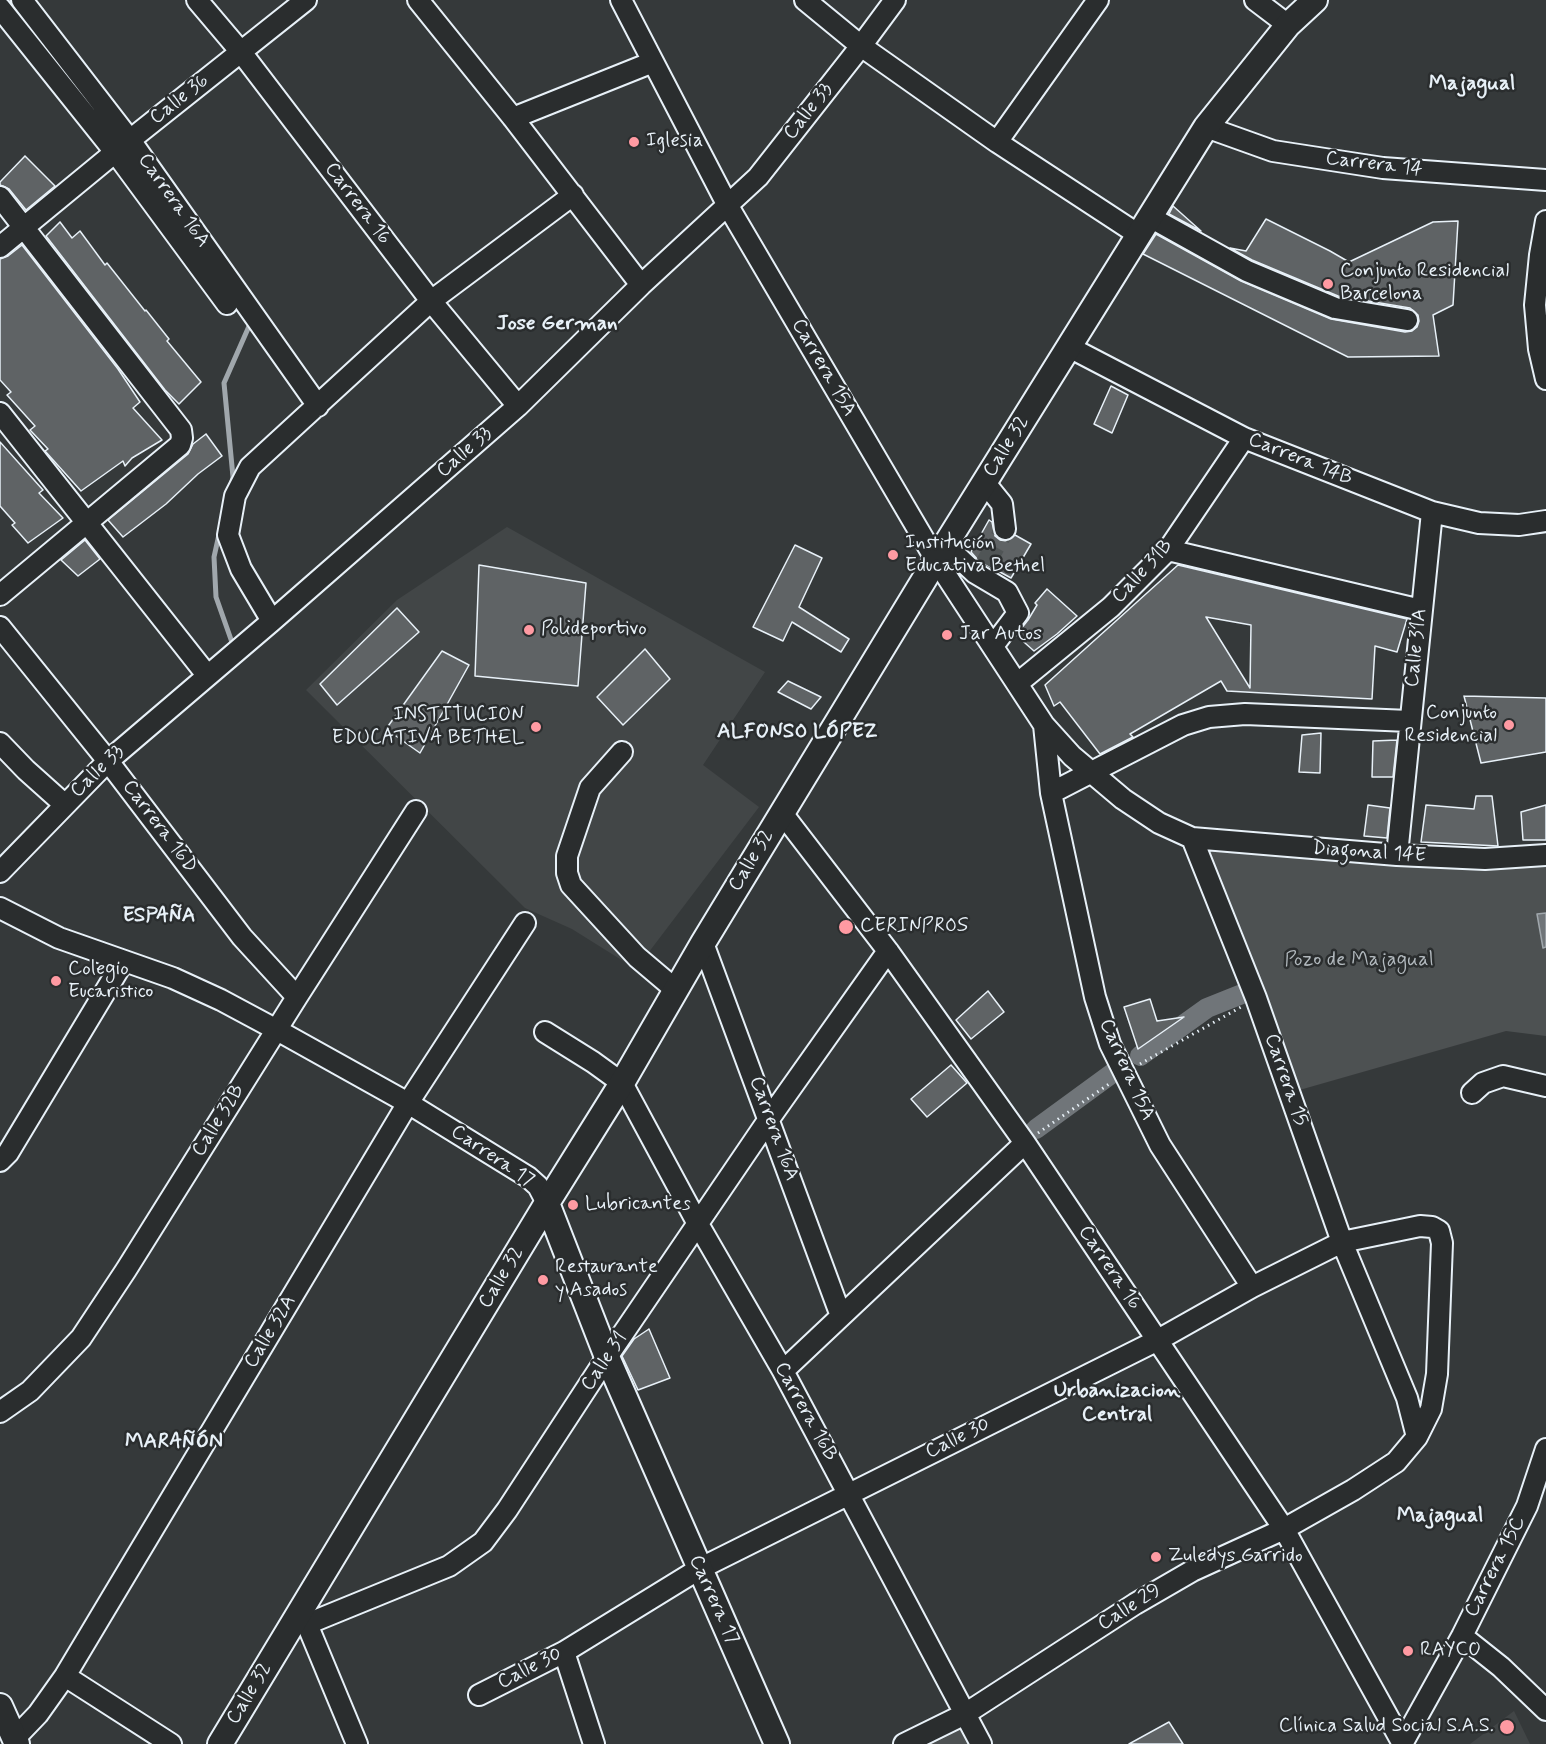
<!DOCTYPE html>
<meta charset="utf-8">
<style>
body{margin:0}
canvas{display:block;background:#35393a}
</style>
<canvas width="1546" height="1744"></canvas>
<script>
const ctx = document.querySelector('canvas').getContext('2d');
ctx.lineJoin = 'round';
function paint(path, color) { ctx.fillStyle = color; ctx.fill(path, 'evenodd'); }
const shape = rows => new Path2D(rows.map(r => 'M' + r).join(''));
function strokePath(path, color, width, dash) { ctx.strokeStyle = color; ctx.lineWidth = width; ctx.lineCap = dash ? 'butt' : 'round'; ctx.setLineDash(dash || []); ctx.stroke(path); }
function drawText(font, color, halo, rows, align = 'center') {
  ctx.font = font + ' Mynerve,sans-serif'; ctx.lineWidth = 5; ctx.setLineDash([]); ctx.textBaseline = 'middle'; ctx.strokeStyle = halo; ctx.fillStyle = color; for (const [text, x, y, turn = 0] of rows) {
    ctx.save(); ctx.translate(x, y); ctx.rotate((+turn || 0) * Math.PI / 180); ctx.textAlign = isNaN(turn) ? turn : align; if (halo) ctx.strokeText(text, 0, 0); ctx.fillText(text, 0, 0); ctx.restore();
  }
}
const built = shape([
 [507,527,765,672,703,765,759,807,636,969,572,929,525,908,306,690,397,600],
 [1514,1711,1530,1744,1470,1744]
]);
const green = shape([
 [1191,831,1546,855,1546,1036,1506,1031,1289,1093],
 [965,1714,981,1744,904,1744]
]);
const water = shape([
 [1546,913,1546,947,1543,948,1537,914,1546,913]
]);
const stream = shape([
 [9,0,93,108],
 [231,486,233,477,224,383,250,324,247,319],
 [220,530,214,557,216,597,234,648]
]);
const canal = shape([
 [1140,1056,1207,1008,1242,994],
 [1036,1129,1114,1072]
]);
const building = shape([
 [25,156,55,186,26,210,9,189,0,185,0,182,25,156],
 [1173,206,1201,231,1169,214,1173,206],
 [1266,219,1330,251,1349,262,1433,222,1458,221,1453,305,1433,315,1439,356,1348,357,1143,254,1156,234,1241,281,1331,319,1405,332,1412,331,1417,327,1419,321,1418,315,1410,308,1338,296,1252,260,1230,248,1246,251,1266,219],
 [60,222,72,238,80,231,105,265,107,263,145,311,146,310,169,339,167,341,201,382,179,404,165,390,46,236,60,222],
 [22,245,118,369,140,402,133,408,162,440,132,458,125,466,123,461,81,491,45,451,48,449,30,430,35,426,7,395,11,392,0,380,0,259,8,256,22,245],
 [1111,386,1128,395,1112,433,1094,424,1111,386],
 [206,434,222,456,198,474,166,504,123,537,108,520,188,454,193,444,206,434],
 [0,442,43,490,39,493,63,518,28,543,12,525,15,523,0,506,0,442],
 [989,520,992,522,995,536,1000,540,1007,541,1015,535,1031,544,1011,578,978,560,971,552,989,520],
 [85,540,100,559,78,576,61,560,85,540],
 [795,545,822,558,799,607,849,639,841,652,792,622,783,641,753,627,795,545],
 [479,565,586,583,578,686,475,676,479,565],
 [1178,565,1407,619,1397,652,1375,646,1372,699,1227,691,1221,681,1130,734,1133,737,1100,754,1060,702,1054,706,1045,685,1178,565],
 [1206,617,1251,625,1250,688,1206,617],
 [1047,589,1077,616,1057,634,1034,651,1016,635,1028,620,1037,605,1035,603,1047,589],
 [397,608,419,632,337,705,320,684,397,608],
 [645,649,670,679,623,725,597,697,645,649],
 [442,651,469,665,420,753,386,729,442,651],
 [788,681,821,697,811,709,778,692,788,681],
 [1464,696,1546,698,1546,752,1481,763,1464,696],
 [1321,733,1320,773,1299,772,1302,735,1321,733],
 [1397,740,1393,777,1372,777,1373,741,1397,740],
 [1476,796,1492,796,1498,846,1421,842,1426,805,1474,809,1476,796],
 [1368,805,1390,808,1387,838,1364,836,1368,805],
 [1546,805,1546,840,1523,840,1521,812,1546,805],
 [988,991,1004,1012,971,1039,956,1020,988,991],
 [1150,999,1157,1021,1184,1017,1138,1049,1124,1007,1150,999],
 [951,1065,967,1083,927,1117,911,1099,951,1065],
 [649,1329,670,1378,638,1390,622,1356,634,1339,649,1329],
 [1169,1722,1183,1744,1129,1744,1169,1722]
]);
const minorTunnel = shape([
 [985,564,1005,529]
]);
const path = shape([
 [1140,1064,1241,1007],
 [1038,1133,1109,1084]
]);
const minor = shape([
 [22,0,130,140,318,406],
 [197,0,241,52,431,301,518,406],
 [418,0,513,118,641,285],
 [621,0,728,206,936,560,1044,725,1072,756,1123,799,1159,823,1192,838,1397,855,1485,859,1546,855],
 [805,0,861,46,997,142,1139,235],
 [1255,0,1288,25],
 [0,8,115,152,227,304],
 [513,118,653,62],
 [1206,127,1273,151,1383,168,1546,180],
 [997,142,1098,0],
 [0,197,181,430,182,438,180,445,0,595],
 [1150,217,1247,271,1335,308,1407,320],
 [1546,221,1540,255,1535,305,1539,349,1546,379],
 [0,247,130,140,306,0],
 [1069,347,1244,438,1432,512,1479,523,1519,525,1546,521],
 [0,413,207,675],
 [985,483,1002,504,1005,529],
 [945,545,975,573,1007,592,1018,613,993,646],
 [1168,550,1421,610],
 [272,621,241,569,228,535,235,496,250,467,431,301,573,195],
 [0,627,108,761,242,937,297,997],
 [1018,683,1111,607,1168,550,1244,438],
 [1044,725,1051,793,1095,997,1110,1044,1160,1145,1252,1287],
 [0,743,26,770,64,804],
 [622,752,590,788,567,856,567,873,571,885,637,957,676,990],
 [1051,793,1183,725,1209,717,1245,714,1409,721],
 [782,813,888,951,1025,1143,1284,1529,1403,1744],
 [1192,838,1256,998,1342,1242,1407,1398,1417,1437],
 [1397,855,1432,512],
 [0,872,108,761,272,621,518,406,641,285,758,177,861,46,895,0],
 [0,908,59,938,173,978,221,1000,277,1030,408,1103,528,1177,538,1186,547,1203],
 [703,943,841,1316],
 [545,1032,593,1062,622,1083,698,1224,783,1371,981,1744],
 [1472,1093,1483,1083,1503,1076,1546,1086],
 [0,1161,8,1153,123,962],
 [783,1371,1025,1143],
 [0,1412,30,1391,81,1338,126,1270,297,997,416,811],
 [296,1617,307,1624,449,1566,483,1542,507,1510,607,1357,769,1119,888,951],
 [307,1624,357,1744],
 [1462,1636,1501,1667,1546,1710],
 [564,1652,594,1744],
 [65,1676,171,1744],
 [479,1695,564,1652,699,1569,1158,1340,1252,1287,1342,1242,1420,1226,1432,1227,1439,1231,1442,1243,1437,1374,1431,1409,1417,1437,1396,1462,1353,1490,1284,1529,1192,1571,1135,1604,965,1714,904,1744],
 [15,1738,38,1714,65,1676,408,1103,525,923],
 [1402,1744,1462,1636,1527,1506,1546,1449]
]);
const major = shape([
 [547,1203,607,1357,777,1744],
 [0,1706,17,1744],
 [220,1744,547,1203,622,1083,703,943,936,560,1206,127,1288,25,1315,0]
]);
const markers = [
 [634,142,6,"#ff9aa2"],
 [1328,284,6,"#ff9aa2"],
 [893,555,6,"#ff9aa2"],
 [529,630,6,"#ff9aa2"],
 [947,635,6,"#ff9aa2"],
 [1509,725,6,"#ff9aa2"],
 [536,727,6,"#ff9aa2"],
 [846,927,8,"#ff9aa2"],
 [56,981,6,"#ff9aa2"],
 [573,1205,6,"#ff9aa2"],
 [543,1280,6,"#ff9aa2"],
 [1156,1557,6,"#ff9aa2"],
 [1408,1651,6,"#ff9aa2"],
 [1507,1727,8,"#ff9aa2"]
];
const streetNames = [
 ["Calle 36",180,100,-38],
 ["Calle 33",809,112,-52],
 ["Carrera 14",1374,165,7],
 ["Carrera 16A",173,201,55],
 ["Carrera 16",357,204,53],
 ["Carrera 15A",823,368,60],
 ["Calle 32",1007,447,-58],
 ["Calle 33",465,453,-41],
 ["Carrera 14B",1300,460,22],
 ["Calle 31B",1143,572,-47],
 ["Calle 31A",1417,648,-84],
 ["Calle 33",98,772,-44],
 ["Carrera 16D",159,827,53],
 ["Diagonal 14E",1369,853,4],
 ["Calle 32",752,861,-59],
 ["Carrera 15A",1126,1070,66],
 ["Carrera 15",1285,1080,71],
 ["Calle 32B",219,1121,-58],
 ["Carrera 16A",773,1129,70],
 ["Carrera 17",492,1157,34],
 ["Carrera 16",1109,1268,56],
 ["Calle 32",502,1278,-59],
 ["Calle 32A",271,1332,-59],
 ["Calle 31",605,1362,-56],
 ["Carrera 16B",805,1412,61],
 ["Calle 30",958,1439,-26],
 ["Carrera 15C",1496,1567,-63],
 ["Carrera 17",713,1600,66],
 ["Calle 29",1130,1608,-32],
 ["Calle 30",530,1669,-27],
 ["Calle 32",250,1694,-59]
];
const poiNames = [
 ["Iglesia",646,142],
 ["Conjunto Residencial",1340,272],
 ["Barcelona",1340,295],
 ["Institución",905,544],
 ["Educativa Bethel",905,567],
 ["Polideportivo",541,630],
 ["Jar Autos",959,635],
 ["Conjunto",1497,714,"right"],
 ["Residencial",1497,737,"right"],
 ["INSTITUCION",524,716,"right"],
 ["EDUCATIVA BETHEL",524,739,"right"],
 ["CERINPROS",860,927],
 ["Colegio",68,970],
 ["Eucaristico",68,993],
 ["Lubricantes",585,1205],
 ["Restaurante",555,1268],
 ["y Asados",555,1291],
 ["Zuledys Garrido",1168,1557],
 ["RAYCO",1420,1651],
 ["Clínica Salud Social S.A.S.",1494,1727,"right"]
];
const parkNames = [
 ["Pozo de Majagual",1359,961]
];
const neighbourhoodNames = [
 ["Majagual",1472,85],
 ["Jose German",557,325],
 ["ALFONSO LÓPEZ",797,733],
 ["ESPAÑA",159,917],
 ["Urbanizacion",1117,1392],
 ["Central",1117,1416],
 ["MARAÑÓN",174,1443],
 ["Majagual",1440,1517]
];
paint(built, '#424647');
paint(green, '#4d5152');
paint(water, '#707579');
strokePath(water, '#a0a7ac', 1.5);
strokePath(stream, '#a0a7ac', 5);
strokePath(canal, '#707579', 20);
paint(building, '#5f6365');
strokePath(building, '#e8f1f8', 1.5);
strokePath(minorTunnel, '#505556', 20, [20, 10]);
strokePath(minor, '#e8f1f8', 24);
strokePath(major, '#e8f1f8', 28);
strokePath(path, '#e8f1f8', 3, [1.5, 4.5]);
strokePath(minor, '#2a2d2e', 20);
strokePath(major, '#2a2d2e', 24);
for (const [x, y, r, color] of markers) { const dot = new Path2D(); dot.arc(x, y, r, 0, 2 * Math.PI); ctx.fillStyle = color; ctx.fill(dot); strokePath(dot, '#2a2d2e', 2); }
drawText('20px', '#e8f1f8', '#2a2d2e', streetNames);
drawText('20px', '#e8f1f8', '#2a2d2e', poiNames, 'left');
drawText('20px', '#b2b9be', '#2a2d2e', parkNames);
drawText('bold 21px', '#e8f1f8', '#2a2d2e', neighbourhoodNames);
</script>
